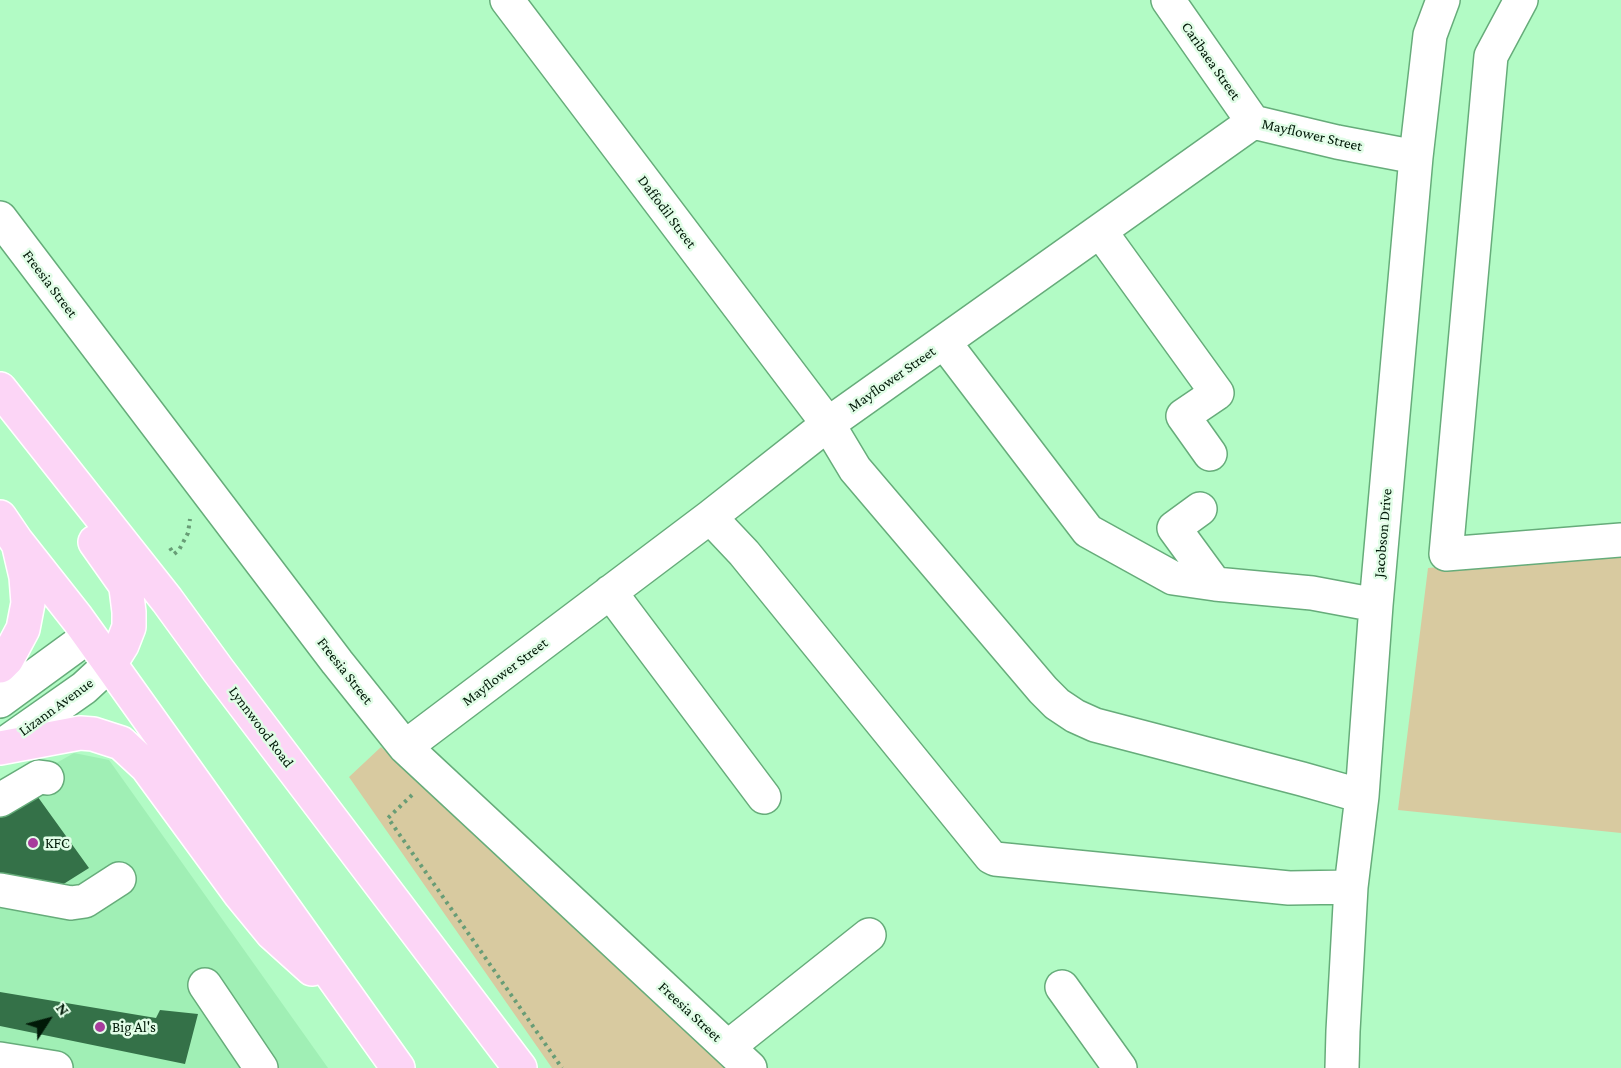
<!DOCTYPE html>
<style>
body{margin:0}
#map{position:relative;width:1621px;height:1068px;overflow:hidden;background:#b2fbc5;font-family:"Crimson Pro",serif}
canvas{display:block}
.north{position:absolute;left:18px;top:990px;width:60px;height:60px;-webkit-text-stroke:4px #e1fde7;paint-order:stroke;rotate:54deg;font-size:16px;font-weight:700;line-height:24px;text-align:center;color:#001907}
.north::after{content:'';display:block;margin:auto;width:21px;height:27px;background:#001907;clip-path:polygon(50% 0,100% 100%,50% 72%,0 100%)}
</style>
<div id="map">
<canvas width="1621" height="1068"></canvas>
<div class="north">N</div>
</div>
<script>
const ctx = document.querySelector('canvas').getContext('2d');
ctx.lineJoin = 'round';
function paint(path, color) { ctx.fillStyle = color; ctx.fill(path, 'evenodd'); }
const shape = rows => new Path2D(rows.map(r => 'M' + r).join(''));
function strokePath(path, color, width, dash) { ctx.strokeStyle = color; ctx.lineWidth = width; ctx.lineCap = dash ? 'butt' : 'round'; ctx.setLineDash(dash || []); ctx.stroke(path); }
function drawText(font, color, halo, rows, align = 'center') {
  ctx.font = font + ' "Crimson Pro",serif'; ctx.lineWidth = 5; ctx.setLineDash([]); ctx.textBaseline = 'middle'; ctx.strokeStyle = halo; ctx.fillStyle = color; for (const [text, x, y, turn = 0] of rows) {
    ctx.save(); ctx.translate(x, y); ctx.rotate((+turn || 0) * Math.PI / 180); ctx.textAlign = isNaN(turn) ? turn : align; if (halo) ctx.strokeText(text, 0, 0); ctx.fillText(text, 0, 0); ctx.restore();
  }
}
const built = shape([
 [74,753,109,760,328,1068,0,1068,0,795]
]);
const green = shape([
 [1621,550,1621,833,1398,810,1428,568],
 [381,747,734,1068,552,1068,349,777]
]);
const building = shape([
 [35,793,89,868,54,890,0,875,0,817],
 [0,992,156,1018,160,1010,198,1014,185,1064,0,1026]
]);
const path = shape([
 [170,548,174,554,179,550,188,533,190,519],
 [412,795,388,818,562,1068]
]);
const minor = shape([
 [507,0,828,424,855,469,1043,690,1057,704,1075,716,1095,725,1302,779,1362,796],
 [1168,0,1253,122],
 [1521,0,1491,56,1446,554,1621,540],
 [0,218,337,662,405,747,750,1068],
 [1100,231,1217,393,1183,416,1210,454],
 [944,342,1088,531,1173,578,1215,584,1312,593,1376,605],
 [1200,509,1174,528,1215,584],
 [710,517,744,553,991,857,995,859,1289,888,1351,887],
 [610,592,764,797],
 [0,701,89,636],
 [0,747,84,688,110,664],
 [405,747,710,517,828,424,1253,122,1337,142,1416,157],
 [0,800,39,777,47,778],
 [0,890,71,903,85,901,119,879],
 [205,985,261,1068],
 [1062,987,1120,1068],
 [728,1047,869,935],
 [0,1059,56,1068],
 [1342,1068,1343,1031,1351,887,1362,796,1376,605,1416,157,1430,35,1443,0]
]);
const major = shape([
 [0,389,167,600,218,670,520,1068],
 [0,517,17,542,77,618,110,664,398,1068],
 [95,542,124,583,126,588,129,612,129,627,122,645,110,664],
 [0,666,7,659,23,629,28,603,26,577,19,547],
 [0,748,80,733,93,734,121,743,147,767,240,894,272,933,312,969]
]);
const markers = [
 [33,843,6,"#a73c9c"],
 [100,1027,6,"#a73c9c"]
];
const streetNames = [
 ["Caribaea Street",1211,61,55],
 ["Mayflower Street",1312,135,13],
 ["Daffodil Street",667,212,53],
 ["Freesia Street",50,284,53],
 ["Mayflower Street",892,379,-35],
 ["Jacobson Drive",1383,533,-85],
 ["Freesia Street",345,671,52],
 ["Mayflower Street",505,672,-37],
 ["Lizann Avenue",56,707,-36],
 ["Lynnwood Road",261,727,53],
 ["Freesia Street",690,1012,43]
];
const poiNames = [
 ["KFC",45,843],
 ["Big Al's",112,1027]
];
paint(built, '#a0efb5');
paint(green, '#d8caa0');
paint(building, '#347148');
strokePath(minor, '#66ac7a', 36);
strokePath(major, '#fff', 36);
strokePath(path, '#689d76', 4, [3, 4.5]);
strokePath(minor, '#fff', 33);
strokePath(major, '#fcd5f6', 33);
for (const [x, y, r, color] of markers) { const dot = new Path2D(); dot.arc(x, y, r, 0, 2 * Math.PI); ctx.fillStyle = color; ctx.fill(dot); strokePath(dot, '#e1fde7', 2); }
drawText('15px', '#001907', '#e1fde7', streetNames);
drawText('15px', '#001907', '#e1fde7', poiNames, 'left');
</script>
